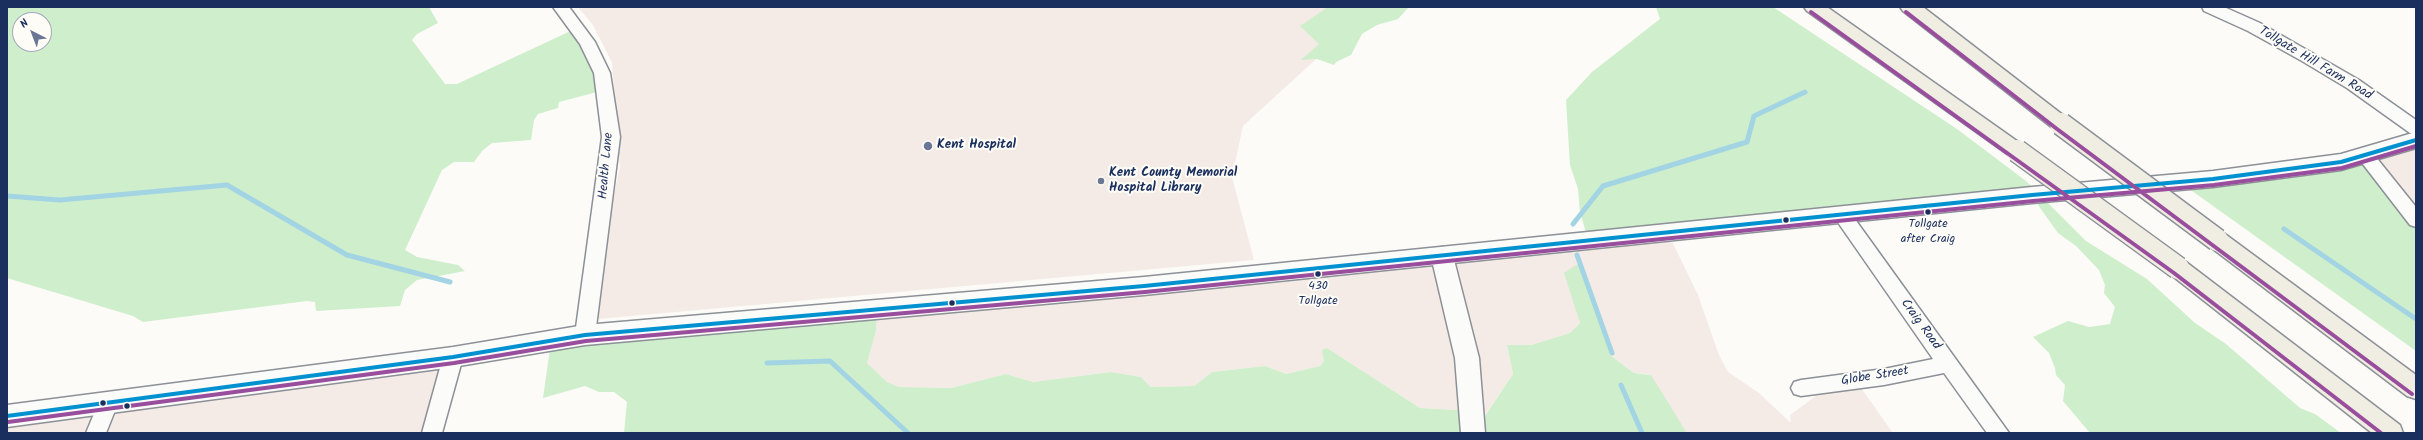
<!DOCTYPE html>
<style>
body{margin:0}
#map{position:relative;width:2423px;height:440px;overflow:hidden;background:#fcfbf8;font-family:Kalam,sans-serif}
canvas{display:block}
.frame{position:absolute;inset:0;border:8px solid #1b2f5e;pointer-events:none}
.north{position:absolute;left:12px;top:12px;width:40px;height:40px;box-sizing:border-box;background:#fdfcf7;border:1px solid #a3aaba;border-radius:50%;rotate:318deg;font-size:11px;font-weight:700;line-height:16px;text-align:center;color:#1b2f5e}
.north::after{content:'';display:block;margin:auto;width:14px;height:18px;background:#6a7694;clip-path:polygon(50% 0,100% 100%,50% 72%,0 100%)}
</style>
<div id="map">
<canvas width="2423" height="440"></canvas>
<div class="frame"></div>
<div class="north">N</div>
</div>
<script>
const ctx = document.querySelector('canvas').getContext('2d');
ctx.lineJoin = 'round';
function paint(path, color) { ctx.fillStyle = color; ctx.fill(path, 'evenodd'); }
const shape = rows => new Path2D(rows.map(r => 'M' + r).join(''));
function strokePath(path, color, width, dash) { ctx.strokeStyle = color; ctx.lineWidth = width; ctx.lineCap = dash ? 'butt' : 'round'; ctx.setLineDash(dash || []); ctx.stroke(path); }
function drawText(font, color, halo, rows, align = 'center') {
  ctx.font = font + ' Kalam,sans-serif'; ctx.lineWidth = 4; ctx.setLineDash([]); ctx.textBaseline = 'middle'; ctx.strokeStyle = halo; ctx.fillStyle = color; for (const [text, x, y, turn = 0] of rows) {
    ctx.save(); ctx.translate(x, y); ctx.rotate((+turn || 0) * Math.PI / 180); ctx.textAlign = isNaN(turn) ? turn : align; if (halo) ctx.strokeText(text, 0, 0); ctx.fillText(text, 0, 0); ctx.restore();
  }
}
const built = shape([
 [578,7,1373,7,1243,126,1232,177,1254,260,587,320,620,167,612,63,593,25],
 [2416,139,2416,220,2369,153],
 [1668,233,1698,295,1719,355,1728,372,1759,393,1791,423,1790,415,1821,392,1859,385,1893,433,1687,433,1648,374,1634,373,1610,355,1596,307,1579,263,1566,274,1580,323,1570,333,1531,345,1507,345,1513,374,1475,429,1473,411,1420,408,1327,348,1324,361,1320,366,1286,374,1265,366,1212,372,1194,386,1151,387,1141,377,1111,372,1033,382,1006,374,951,388,899,387,887,382,867,363,876,331,877,314],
 [450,361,435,433,7,433,7,415]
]);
const green = shape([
 [7,7,429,7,438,23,417,34,412,40,445,84,457,84,577,28,601,91,559,102,558,108,538,114,534,120,531,140,492,143,482,151,474,162,454,162,442,170,405,250,417,257,458,265,465,271,417,280,405,290,400,306,316,311,315,302,307,301,143,322,133,316,7,278],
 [20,20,44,20,44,44,20,44],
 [1328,7,1409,7,1398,19,1377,25,1362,34,1351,55,1336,62,1334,65,1317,59,1301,60,1319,44,1300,26],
 [1656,7,1773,7,1957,129,2026,181,2086,241,2147,279,2195,323,2226,344,2300,408,2315,414,2341,433,2090,433,2063,401,2065,385,2056,375,2055,368,2049,353,2033,337,2068,321,2089,327,2110,324,2115,307,2104,293,2105,285,2099,270,2076,246,2058,233,2033,198,1587,236,1580,212,1578,189,1570,165,1566,100,1592,72,1660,19],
 [2359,156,2416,220,2416,351,2181,183],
 [1579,263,1596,307,1610,355,1634,373,1651,375,1687,433,624,433,627,402,614,392,599,392,585,386,543,398,550,349,555,347,877,314,876,331,867,363,887,382,899,387,951,388,1006,374,1033,382,1111,372,1141,377,1151,387,1194,386,1212,372,1265,366,1286,374,1320,366,1324,361,1322,350,1327,348,1420,408,1473,411,1476,429,1513,374,1507,345,1531,345,1570,333,1580,323,1564,273]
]);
const stream = shape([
 [7,196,60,200,227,185,347,255,450,282],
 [1573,224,1603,186,1747,142,1754,116,1805,92],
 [2284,229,2416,319],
 [1577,255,1612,353],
 [767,363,830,361,908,433],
 [1621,385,1642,433]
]);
const minor = shape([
 [553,7,569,7,595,42,610,73,620,137,595,335,592,341,585,343,578,341,575,335,602,137,594,73,580,44,553,7],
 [2202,7,2224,7,2260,23,2359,80,2416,120,2416,135,2410,133,2347,88,2302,61,2248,31,2204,11,2202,7],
 [2365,149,2371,151,2416,207,2416,227,2410,225,2359,159,2356,155,2359,151,2365,149],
 [1843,209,1849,211,2009,433,1987,433,1944,373,1884,385,1801,396,1794,394,1791,388,1794,382,1801,380,1884,369,1933,359,1837,221,1834,216,1837,211,1843,209],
 [453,349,460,351,463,357,442,433,422,433,443,357,446,351,453,349],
 [108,394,115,397,118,403,106,433,86,433,101,397,108,394]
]);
const tertiary = shape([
 [1442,247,1450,250,1453,256,1479,358,1485,433,1461,433,1455,358,1431,256,1434,250,1442,247]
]);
const secondary = shape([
 [2416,132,2416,148,2341,170,2213,187,2032,203,1144,295,585,345,453,367,7,427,7,405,453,347,585,325,1144,277,2032,187,2213,171,2341,154,2416,132]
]);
const motorway = shape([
 [1804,7,1827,7,2024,146,2028,151,2024,156,2017,159,2010,156,1807,11,1804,7],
 [1900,7,1923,7,2068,119,2071,124,2068,129,2061,131,2054,129,1903,11,1900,7],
 [2217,231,2225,234,2416,375,2416,399,2407,396,2209,246,2206,240,2209,234,2217,231],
 [2178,259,2186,262,2400,425,2403,433,2372,433,2170,274,2167,268,2170,262,2178,259]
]);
const motorwayBridge = shape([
 [2061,124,2217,240],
 [2017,151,2178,268]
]);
const bus1 = shape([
 [7,416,453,357,585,335,1144,286,2032,195,2213,179,2341,162,2416,140]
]);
const bus2 = shape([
 [1811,12,2174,273,2381,433],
 [1906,12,2057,129,2412,394],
 [8,422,454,363,586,341,1145,292,2033,201,2214,185,2342,168,2416,146]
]);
const markers = [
 [928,146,5,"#6a7694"],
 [1101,181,4,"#6a7694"],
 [1928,212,3.5,"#1b2f5e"],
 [1786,220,3.5,"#1b2f5e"],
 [1318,274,3.5,"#1b2f5e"],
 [952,303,3.5,"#1b2f5e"],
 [103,403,3.5,"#1b2f5e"],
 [127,406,3.5,"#1b2f5e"]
];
const busNames = [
 ["Tollgate",1928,225],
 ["after Craig",1928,240],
 ["430",1318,287],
 ["Tollgate",1318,302]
];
const streetNames = [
 ["Tollgate Hill Farm Road",2315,64,31],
 ["Health Lane",607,166,-85],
 ["Craig Road",1920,325,54],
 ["Globe Street",1875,377,-9]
];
const poiNames = [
 ["Kent Hospital",937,146],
 ["Kent County Memorial",1109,174],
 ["Hospital Library",1109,189]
];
paint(built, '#f4ebe6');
paint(green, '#cfeecb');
strokePath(stream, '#a2d4e4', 5);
strokePath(minor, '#8c9097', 3);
strokePath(tertiary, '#8c9097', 3);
strokePath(secondary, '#8c9097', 3);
strokePath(motorway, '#8c9097', 3);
paint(minor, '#fbfbf9');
paint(tertiary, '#fbfbf9');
paint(secondary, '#fbfbf9');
paint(motorway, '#f0ede2');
strokePath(motorwayBridge, '#8c9097', 25, []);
strokePath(motorwayBridge, '#f0ede2', 22);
strokePath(bus1, '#0092d0', 4);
strokePath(bus2, '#994d9d', 4);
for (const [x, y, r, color] of markers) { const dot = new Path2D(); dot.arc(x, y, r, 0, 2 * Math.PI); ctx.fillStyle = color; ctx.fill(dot); strokePath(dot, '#fdfcf7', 1.5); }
drawText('12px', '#1b2f5e', '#fdfcf7', busNames);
drawText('13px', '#1b2f5e', '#fdfcf7', streetNames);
drawText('bold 13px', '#1b2f5e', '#fdfcf7', poiNames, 'left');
</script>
